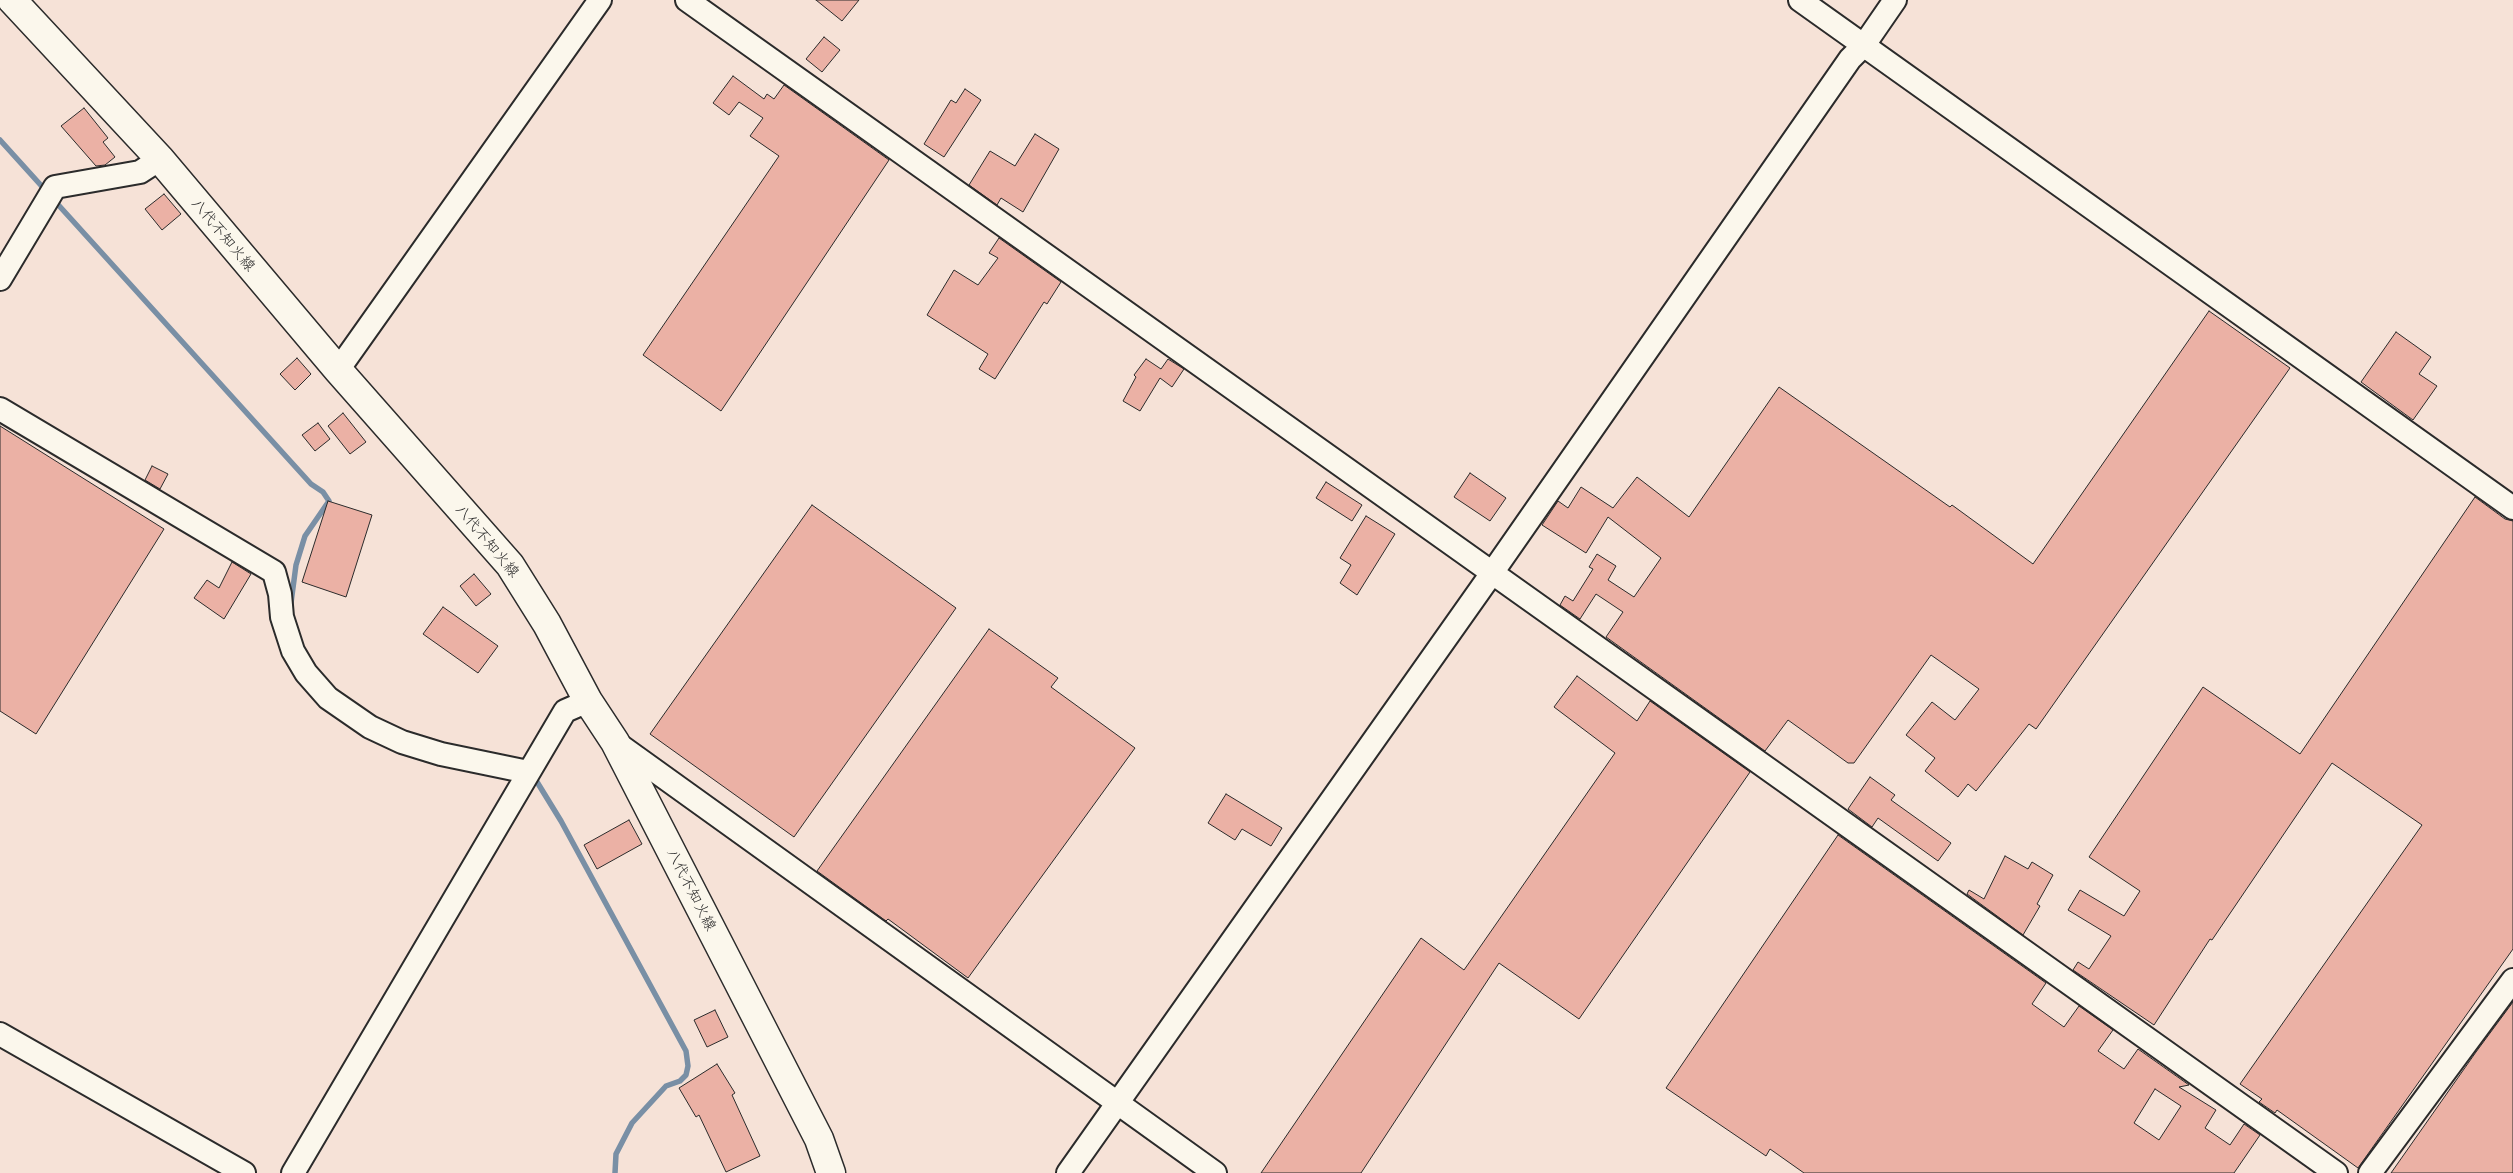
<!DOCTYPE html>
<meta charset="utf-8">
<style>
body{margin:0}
canvas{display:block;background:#f6e2d7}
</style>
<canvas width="2513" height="1173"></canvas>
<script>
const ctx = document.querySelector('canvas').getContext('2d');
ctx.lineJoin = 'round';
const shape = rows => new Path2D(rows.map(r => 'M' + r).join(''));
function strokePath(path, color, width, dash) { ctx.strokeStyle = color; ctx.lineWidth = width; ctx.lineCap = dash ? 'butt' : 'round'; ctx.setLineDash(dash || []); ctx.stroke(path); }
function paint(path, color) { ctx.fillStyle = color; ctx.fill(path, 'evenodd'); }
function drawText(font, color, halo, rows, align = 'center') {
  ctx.font = font + ' "Playpen Sans","Klee One",sans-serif'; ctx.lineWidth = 4; ctx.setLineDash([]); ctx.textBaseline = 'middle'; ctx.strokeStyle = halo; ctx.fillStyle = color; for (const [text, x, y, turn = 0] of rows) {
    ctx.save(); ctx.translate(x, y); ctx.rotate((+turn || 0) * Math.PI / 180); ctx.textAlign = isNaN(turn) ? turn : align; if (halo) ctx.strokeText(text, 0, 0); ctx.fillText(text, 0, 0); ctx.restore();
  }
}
const stream = shape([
 [0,140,47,192],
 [53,199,311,484,323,492,329,501,305,536,296,565,291,603],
 [534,777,561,821,686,1051,688,1066,686,1075,680,1081,666,1086,632,1123,616,1154,615,1173]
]);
const building = shape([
 [816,0,859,0,842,21,816,0],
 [824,37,840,50,822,72,806,59,824,37],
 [733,76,764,99,767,94,774,99,784,85,889,160,721,411,643,355,779,156,750,136,763,118,739,102,729,115,713,103,733,76],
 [965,89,981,100,944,157,924,144,951,100,956,103,965,89],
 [84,108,108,138,103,142,115,157,105,165,96,166,61,126,84,108],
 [1035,134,1059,149,1023,212,1001,198,997,205,969,185,990,151,1015,166,1035,134],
 [164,194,181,214,162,230,145,209,164,194],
 [999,238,1061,282,1047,304,1044,302,995,379,979,369,988,354,927,315,954,270,978,285,998,258,989,253,999,238],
 [2209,311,2290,368,2036,729,2029,724,1976,791,1968,784,1958,797,1925,771,1935,758,1906,735,1932,702,1955,720,1979,689,1931,655,1854,763,1848,763,1788,720,1765,751,1606,637,1623,612,1596,594,1580,619,1560,605,1565,596,1573,601,1593,569,1589,567,1597,554,1616,566,1608,580,1634,597,1661,558,1608,517,1586,553,1542,525,1558,501,1568,508,1581,487,1613,508,1637,477,1689,517,1779,387,1950,507,1952,505,2033,564,2209,311],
 [2396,332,2431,357,2419,374,2437,386,2413,420,2361,382,2396,332],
 [297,358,311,374,295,390,280,374,297,358],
 [1146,359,1161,369,1168,359,1184,369,1172,387,1160,378,1140,411,1123,401,1136,377,1134,375,1146,359],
 [343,413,366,442,350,454,328,426,343,413],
 [318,423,330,439,315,451,302,435,318,423],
 [0,426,164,529,36,734,0,711,0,426],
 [152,466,168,474,160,489,145,480,152,466],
 [1470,473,1506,498,1490,521,1454,497,1470,473],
 [1326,482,1362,505,1352,521,1316,498,1326,482],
 [2475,497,2505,519,2513,521,2513,949,2358,1168,2277,1110,2275,1113,2259,1102,2262,1099,2240,1084,2422,825,2332,763,2212,940,2210,939,2154,1025,2073,970,2078,962,2089,969,2111,936,2068,910,2080,890,2124,916,2140,891,2089,857,2203,687,2300,754,2475,497],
 [328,501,372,515,346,597,302,582,328,501],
 [812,505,956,608,794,837,650,734,812,505],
 [1366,516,1395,534,1357,595,1340,583,1351,565,1340,558,1366,516],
 [232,562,251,574,224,619,194,598,207,580,219,588,232,562],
 [474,574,491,594,476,606,460,586,474,574],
 [443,607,498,646,478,673,423,634,443,607],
 [989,629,1058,678,1051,687,1135,748,968,978,888,919,886,921,817,871,989,629],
 [1577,676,1637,721,1650,701,1750,772,1579,1019,1499,963,1361,1173,1261,1173,1421,938,1464,970,1615,753,1554,707,1577,676],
 [1870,777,1895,795,1891,800,1951,843,1938,861,1878,818,1872,827,1848,809,1870,777],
 [1226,794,1282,828,1271,846,1242,829,1235,840,1208,823,1226,794],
 [629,820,642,844,597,869,584,845,629,820],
 [1838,835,2046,983,2032,1004,2064,1027,2079,1006,2113,1030,2098,1051,2124,1069,2138,1049,2189,1085,2179,1087,2216,1110,2205,1128,2230,1145,2244,1124,2260,1135,2234,1173,1804,1173,1770,1149,1766,1156,1666,1088,1838,835],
 [2155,1089,2181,1106,2159,1140,2134,1123,2155,1089],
 [2005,856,2028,869,2032,862,2053,875,2037,904,2040,906,2023,935,1967,894,1969,890,1984,899,2005,856],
 [2513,1002,2513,1173,2391,1173,2476,1052,2513,1002],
 [715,1010,728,1037,707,1047,694,1020,715,1010],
 [717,1064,735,1093,732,1095,760,1156,726,1172,699,1115,696,1117,679,1088,717,1064]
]);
const minor = shape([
 [687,0,2336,1173],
 [1800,0,2513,508],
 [0,279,55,187,140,172,160,159],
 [338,370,600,0],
 [0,409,274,572,280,594,282,617,293,651,306,673,328,698,370,727,402,742,441,754,528,772],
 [615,742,1215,1173],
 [0,1034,244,1173],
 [293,1173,565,711,588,701],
 [1068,1173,1492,573,1850,59,1864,45,1895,0],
 [2370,1173,2513,980]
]);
const secondary = shape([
 [12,0,160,159,338,370,510,565,547,624,588,701,615,742,819,1139,831,1173]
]);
const streetNames = [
 ["八代不知火線",223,235,50],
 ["八代不知火線",487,541,50],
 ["八代不知火線",691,890,63]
];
strokePath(stream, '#798fa5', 5.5);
paint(building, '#ebb1a5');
strokePath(building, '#2b2b2b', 1);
strokePath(minor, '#2b2b2b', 26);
strokePath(secondary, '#2b2b2b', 31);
strokePath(minor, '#fbf7ec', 22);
strokePath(secondary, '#fbf7ec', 28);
drawText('15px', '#2b2b2b', '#fbf7ec', streetNames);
</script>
